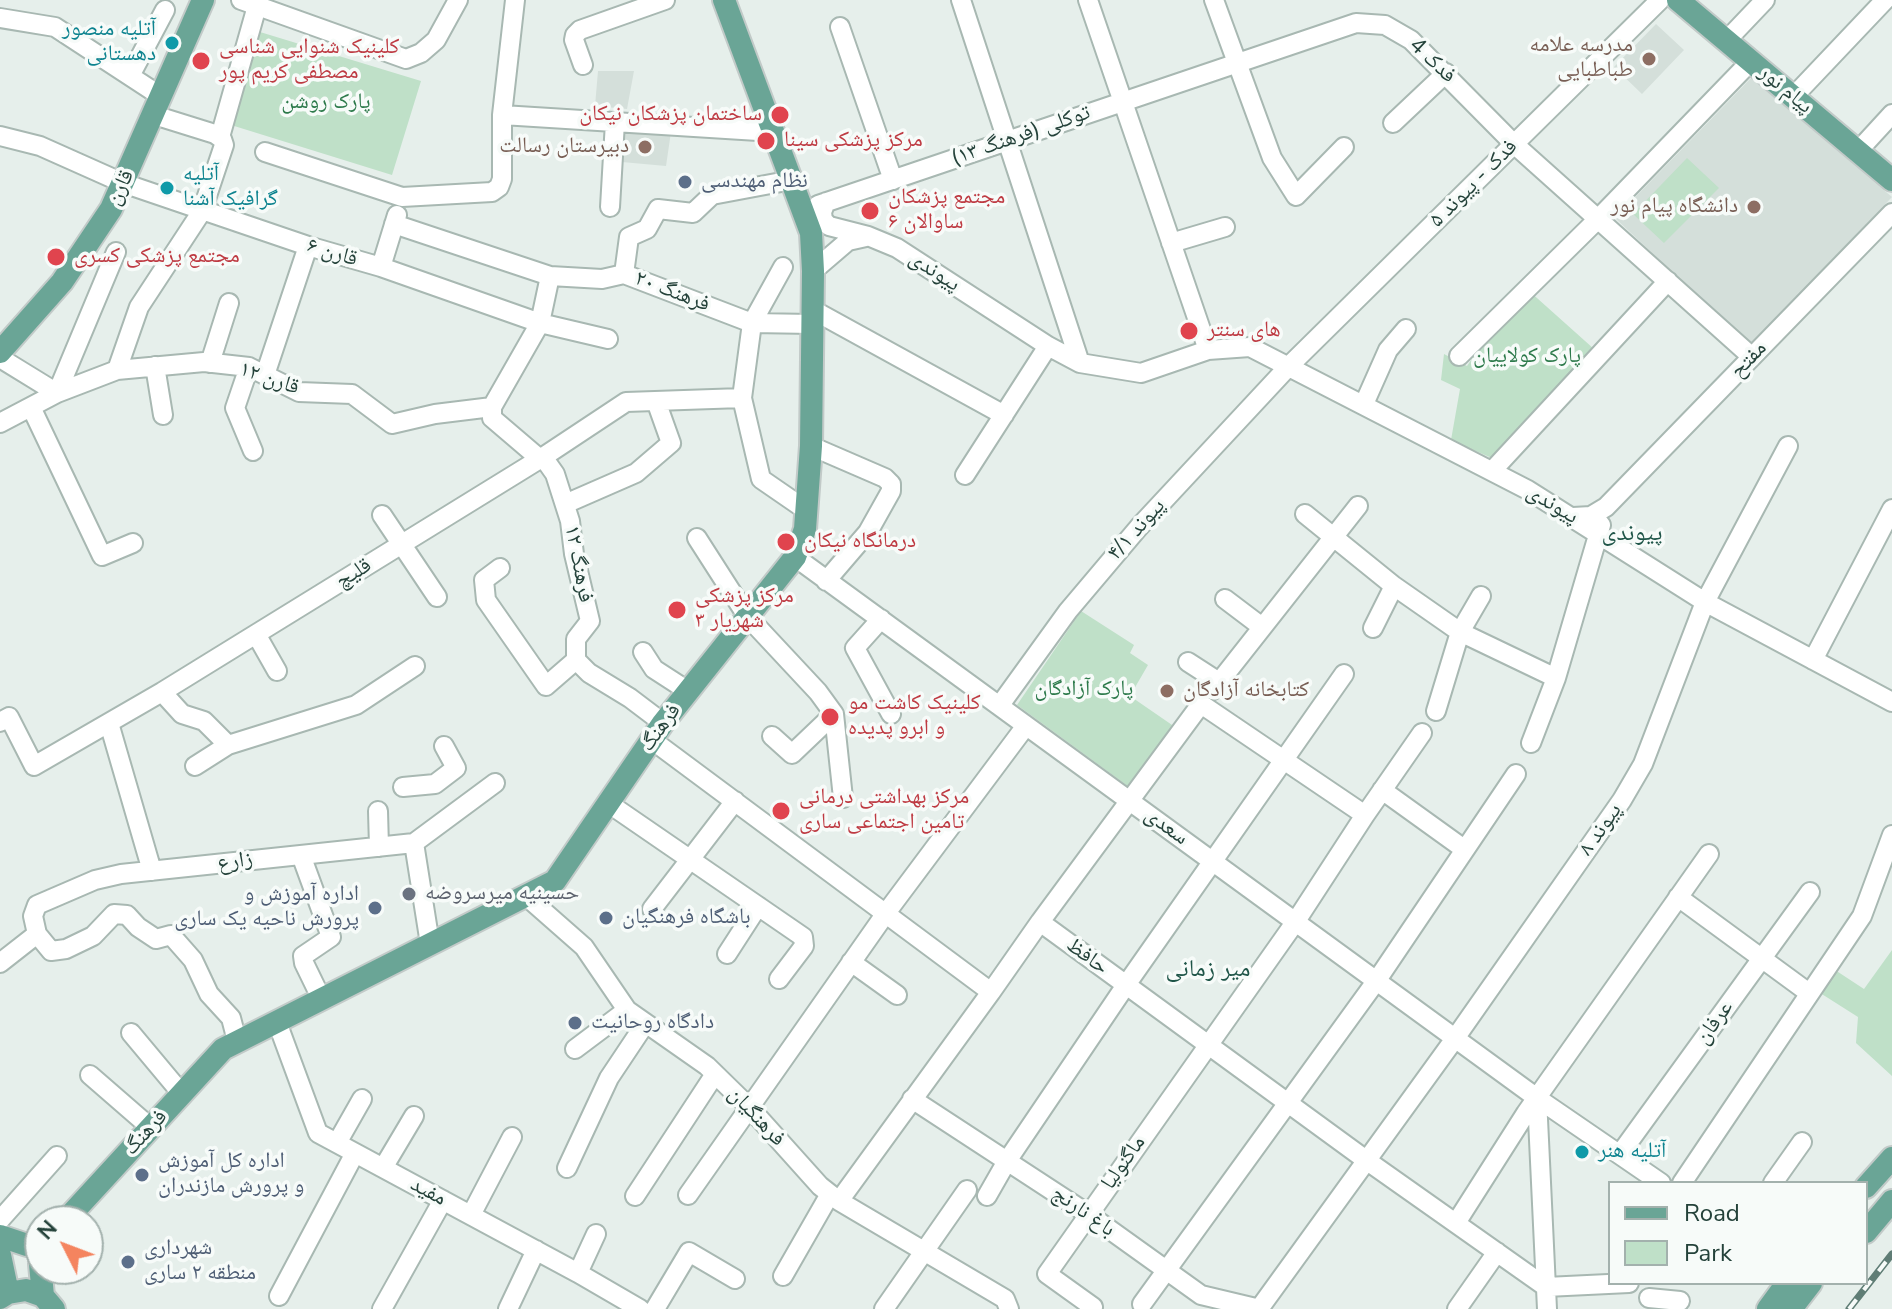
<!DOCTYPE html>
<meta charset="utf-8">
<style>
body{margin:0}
#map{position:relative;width:1892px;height:1309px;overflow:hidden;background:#e6efeb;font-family:"Nunito Sans",sans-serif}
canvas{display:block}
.legend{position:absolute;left:1608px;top:1181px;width:260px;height:104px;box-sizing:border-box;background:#f7fbf9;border:2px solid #a3b1ad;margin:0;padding:10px 14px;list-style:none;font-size:24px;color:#24423a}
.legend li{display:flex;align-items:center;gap:16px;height:40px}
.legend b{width:40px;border:2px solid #a3b1ad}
.north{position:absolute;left:24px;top:1205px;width:80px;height:80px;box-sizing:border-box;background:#f7fbf9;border:2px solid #a3b1ad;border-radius:50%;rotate:312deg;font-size:22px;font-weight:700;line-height:32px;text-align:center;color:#24423a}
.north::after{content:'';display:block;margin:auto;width:28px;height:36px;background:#f4845f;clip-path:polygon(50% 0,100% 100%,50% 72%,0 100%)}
</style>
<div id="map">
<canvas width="1892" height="1309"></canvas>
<ul class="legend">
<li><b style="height:10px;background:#6aa596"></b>Road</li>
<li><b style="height:22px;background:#bfe0c8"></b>Park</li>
</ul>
<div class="north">N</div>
</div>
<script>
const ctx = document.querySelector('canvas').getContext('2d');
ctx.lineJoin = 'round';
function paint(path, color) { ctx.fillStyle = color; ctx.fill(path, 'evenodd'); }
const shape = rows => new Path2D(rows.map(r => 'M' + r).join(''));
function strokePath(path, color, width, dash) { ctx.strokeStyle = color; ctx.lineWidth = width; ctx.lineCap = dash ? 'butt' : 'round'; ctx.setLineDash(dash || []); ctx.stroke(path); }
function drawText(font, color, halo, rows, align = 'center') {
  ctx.font = font + ' "Nunito Sans","Noto Naskh Arabic",sans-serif'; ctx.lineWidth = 7; ctx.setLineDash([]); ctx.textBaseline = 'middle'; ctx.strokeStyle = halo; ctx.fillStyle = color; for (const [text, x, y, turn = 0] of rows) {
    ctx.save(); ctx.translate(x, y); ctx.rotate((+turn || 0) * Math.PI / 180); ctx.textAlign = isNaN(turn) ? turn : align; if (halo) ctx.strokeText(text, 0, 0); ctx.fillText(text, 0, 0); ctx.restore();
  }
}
const built = shape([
 [1656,24,1684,50,1642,94,1614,67],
 [598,71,634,71,627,109,595,106],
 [1751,78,1892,197,1750,345,1615,218],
 [622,131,671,132,666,166,622,162]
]);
const green = shape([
 [260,32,421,81,392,175,231,125],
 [1687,158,1719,188,1664,243,1633,214],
 [1528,290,1594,349,1494,459,1451,440,1460,389,1441,380,1444,354,1467,366,1490,332],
 [1081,611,1134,645,1130,653,1148,665,1130,696,1175,727,1133,790,1017,705],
 [1892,950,1892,1076,1856,1043,1858,1017,1817,991,1832,968,1864,989]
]);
const minor = shape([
 [241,0,406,59,421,53,436,40,458,0],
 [961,0,1080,363],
 [1088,0,1208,350],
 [1214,0,1272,158,1296,196,1344,147],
 [0,18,55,27,162,97],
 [840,27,893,180],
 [1726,41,1765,0],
 [583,65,574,40,575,35,580,30,665,0],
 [130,76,165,10],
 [1793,97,1885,0],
 [502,115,774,132],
 [1393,123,1446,73],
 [0,136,40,146,123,183,308,246,381,267,540,323,608,339],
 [220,137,257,6],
 [1858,151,1892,114],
 [265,152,402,197,492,192,499,187,502,179,502,115,515,0],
 [826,202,822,212,823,220,829,226,868,236,897,248,1048,346,1080,363,1141,373,1208,350,1250,347,1528,490,1705,602,1892,702],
 [818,205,1356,23,1385,25,1411,40,1514,144,1752,357],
 [610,207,615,122],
 [394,224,550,276,602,279,624,274,752,323,813,324],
 [1171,243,1225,227],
 [381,267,397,215],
 [783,267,752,323,742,398,761,479,806,510],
 [813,271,848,241,866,237],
 [624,274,629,237,647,229,658,209,693,213,712,195,792,180],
 [813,310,1004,415],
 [1459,356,1598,219,1751,61],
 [0,358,57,393],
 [210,363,229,303],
 [155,366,163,415],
 [249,367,235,408,253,451],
 [117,370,139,307,202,211,224,145,222,139,215,134,154,115],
 [265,375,308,246],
 [57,393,116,252],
 [1364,404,1388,350,1406,329],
 [31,407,102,556,133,543],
 [0,423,57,393,117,370,204,362,249,367,299,392,352,394,392,424,435,414,492,407],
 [811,446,885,478,891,484,891,491,868,532,826,581],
 [543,457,555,474,570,521,574,554,590,621,576,639,576,660,589,673,630,698,663,723],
 [540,459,492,418,492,407,540,323,550,276],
 [1492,471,1668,281],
 [965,475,1048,346],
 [565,504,636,473,671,443,656,401],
 [1305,514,1394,586,1460,632,1556,678],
 [382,515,437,597],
 [1573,517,1591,516,1606,507,1892,213],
 [697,538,747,616,818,692,834,714,843,798],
 [795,557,1537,1098,1661,1183],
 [500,568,484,580,486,600,546,686,576,660],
 [1225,599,1262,627],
 [881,619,855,648,891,714],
 [1373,628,1394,586],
 [256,634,277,671],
 [643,652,654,669,688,691],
 [1813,660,1892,509],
 [1188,662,1219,682],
 [1213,690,1358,506],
 [162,692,182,714,204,721,228,745,356,705,415,666],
 [1000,705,1068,611,1139,527,1288,367,1660,0],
 [1436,711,1460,632,1481,596],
 [0,722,9,717,34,766,162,692,543,457,626,402,742,398],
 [109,723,152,871],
 [772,736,792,754,834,714],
 [652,740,991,992,1040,922,1366,1160,1546,1287],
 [1531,743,1556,678,1601,525],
 [195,766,228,745],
 [403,787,435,784,456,768,444,746],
 [1382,790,1464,849],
 [608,803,803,937,804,946,779,979],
 [378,811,379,847],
 [414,843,430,944],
 [301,855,331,937,303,956,304,963,322,1000],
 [526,896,584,947,627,1010,707,1066,750,1108,820,1186,839,1201,1005,1299,1009,1309],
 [1678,897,1809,993],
 [652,909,735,801],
 [1040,922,1201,704,1365,815],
 [37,934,51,951,66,949,93,936,114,914,127,915,138,927,156,939,171,935,193,960,209,994,231,1018,237,1041],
 [727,954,758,906],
 [851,962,897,995],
 [0,963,37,934,33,916,37,905,95,880,121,874,414,843,495,783],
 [277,1022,318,1133,578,1273,640,1309],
 [131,1033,182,1094],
 [575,1049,627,1010],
 [90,1075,151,1128],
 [1537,1098,1547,1309],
 [912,1099,1088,1214,1201,1295,1260,1309],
 [337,1143,362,1099],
 [1620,1154,1810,892],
 [383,1168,414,1116],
 [567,1168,609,1078,645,1024],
 [1682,1183,1862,916,1892,835],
 [1773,1183,1802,1142],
 [688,1195,886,913,1025,727],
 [635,1196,715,1074],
 [987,1196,1007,1161,1126,985,1344,674],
 [839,1201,991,992],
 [471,1215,512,1137],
 [0,1220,57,1156],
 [1456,1223,1526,1113,1709,854],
 [578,1273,596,1234],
 [783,1276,830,1194],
 [1546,1287,1629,1283],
 [279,1296,355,1153],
 [1649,1298,1680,1301],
 [1142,1304,1377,980,1516,774],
 [1093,1307,1047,1274,1296,921,1365,815,1422,733],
 [382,1309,443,1200],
 [508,1309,536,1250],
 [655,1309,689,1252,735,1279],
 [884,1309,967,1190],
 [1259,1309,1456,1037,1622,800,1643,764,1705,602,1788,446],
 [1457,1309,1497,1252]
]);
const major = shape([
 [1678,0,1892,180],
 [0,352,62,282,111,209,203,0],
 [1866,1187,1892,1158],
 [65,1221,223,1049,555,881,663,723,795,557,805,529,811,446,813,271,811,233,724,0],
 [1866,1232,1892,1201],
 [0,1236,27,1245,40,1241],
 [0,1255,8,1293],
 [40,1264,43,1296],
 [0,1298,8,1293,26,1290,43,1296,54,1309],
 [1768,1309,1787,1283],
 [1791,1309,1811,1283]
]);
const rail = shape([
 [1849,1309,1892,1254]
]);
const markers = [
 [172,43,8,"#0f9aa8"],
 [1649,59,8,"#8d6e63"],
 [201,61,10,"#e0444e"],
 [780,115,10,"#e0444e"],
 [766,141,10,"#e0444e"],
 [645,147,8,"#8d6e63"],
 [685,182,8,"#5c6f8a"],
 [167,188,8,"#0f9aa8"],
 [1754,207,8,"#8d6e63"],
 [870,211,10,"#e0444e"],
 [56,257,10,"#e0444e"],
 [1189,331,10,"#e0444e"],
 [786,542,10,"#e0444e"],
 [677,610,10,"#e0444e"],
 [1167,691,8,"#8d6e63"],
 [830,717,10,"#e0444e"],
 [781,811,10,"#e0444e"],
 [409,894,8,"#6b7280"],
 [375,908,8,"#5c6f8a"],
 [606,918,8,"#5c6f8a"],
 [575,1023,8,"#5c6f8a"],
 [1582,1152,8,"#0f9aa8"],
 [142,1175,8,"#5c6f8a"],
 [128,1262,8,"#5c6f8a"]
];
const cultureNames = [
 ["آتلیه منصور",156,30,"right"],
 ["دهستانی",156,55,"right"],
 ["آتلیه",183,175],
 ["گرافیک آشنا",183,200],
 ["آتلیه هنر",1598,1152]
];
const educationNames = [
 ["مدرسه علامه",1633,46],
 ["طباطبایی",1633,71],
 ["دبیرستان رسالت",629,147],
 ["دانشگاه پیام نور",1738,207],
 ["کتابخانه آزادگان",1183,691,"left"]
];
const healthNames = [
 ["کلینیک شنوایی شناسی",219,48],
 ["مصطفی کریم پور",219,73],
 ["ساختمان پزشکان نیکان",762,115,"right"],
 ["مرکز پزشکی سینا",784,141],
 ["مجتمع پزشکان",888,198],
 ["ساوالان ۶",888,223],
 ["مجتمع پزشکی کسری",74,257],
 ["های سنتر",1207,331],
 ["درمانگاه نیکان",804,542],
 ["مرکز پزشکی",695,597],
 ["شهریار ۳",695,622],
 ["کلینیک کاشت مو",848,704],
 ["و ابرو پدیده",848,729],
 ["مرکز بهداشتی درمانی",799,798],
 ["تامین اجتماعی ساری",799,823]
];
const streetNames = [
 ["فدک 4",1432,61,43],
 ["پیام نور",1785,90,40],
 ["توکلی (فرهنگ ۱۳)",1021,136,-19],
 ["فدک - پیوند ۵",1474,184,-45],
 ["قارن",121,188,-64],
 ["قارن ۶",332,253,17],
 ["پیوندی",934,272,33],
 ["فرهنگ ٢٠",672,292,21],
 ["مفتح",1749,360,-46],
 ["قارن ۱۲",269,379,19],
 ["پیوندی",1552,505,31],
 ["پیوند ۴/۱",1137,530,-48],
 ["فرهنگ ١٢",578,564,79],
 ["قلیچ",354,574,-32],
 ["فرهنگ",661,728,-54],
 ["سعدی",1166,827,36],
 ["پیوند ۸",1601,830,-55],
 ["زارع",235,862,-8],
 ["حافظ",1087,957,36],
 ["عرفان",1715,1023,-54],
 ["فرهنگیان",756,1117,47],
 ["فرهنگ",146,1133,-47],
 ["ماگنولیا",1124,1163,-55],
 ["مفید",428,1192,28],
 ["باغ نارنج",1083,1212,35]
];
const parkNames = [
 ["پارک روشن",326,103],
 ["پارک کولاییان",1527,357],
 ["پارک آزادگان",1084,690]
];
const serviceNames = [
 ["نظام مهندسی",701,182],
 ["اداره آموزش و",359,895,"right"],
 ["پرورش ناحیه یک ساری",359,920,"right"],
 ["باشگاه فرهنگیان",622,918],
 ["دادگاه روحانیت",591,1023],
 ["اداره کل آموزش",158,1162],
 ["و پرورش مازندران",158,1187],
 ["شهرداری",144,1249],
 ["منطقه ۲ ساری",144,1274]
];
const worshipNames = [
 ["حسینیه میرسروضه",425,894]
];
const neighbourhoodNames = [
 ["پیوندی",1632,534],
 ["میر زمانی",1208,970]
];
paint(built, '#d4dfda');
paint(green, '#bfe0c8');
strokePath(minor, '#a8b8b2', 22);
strokePath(major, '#c2cac8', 26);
strokePath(minor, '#fff', 18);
strokePath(major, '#6aa596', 22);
strokePath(rail, '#5f7d75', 7);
strokePath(rail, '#f7fbf9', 4, [12]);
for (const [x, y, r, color] of markers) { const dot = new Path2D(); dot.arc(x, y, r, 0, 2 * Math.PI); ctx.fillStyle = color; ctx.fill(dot); strokePath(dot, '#f7fbf9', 3); }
drawText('22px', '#0d838f', '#f7fbf9', cultureNames, 'left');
drawText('22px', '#785e54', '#f7fbf9', educationNames, 'right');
drawText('22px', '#be3a42', '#f7fbf9', healthNames, 'left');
drawText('22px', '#24423a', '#f7fbf9', streetNames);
drawText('22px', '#2d7a4b', '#f7fbf9', parkNames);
drawText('22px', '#4e5e75', '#f7fbf9', serviceNames, 'left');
drawText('22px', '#5b616d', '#f7fbf9', worshipNames, 'left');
drawText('24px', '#1f5548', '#f7fbf9', neighbourhoodNames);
</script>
